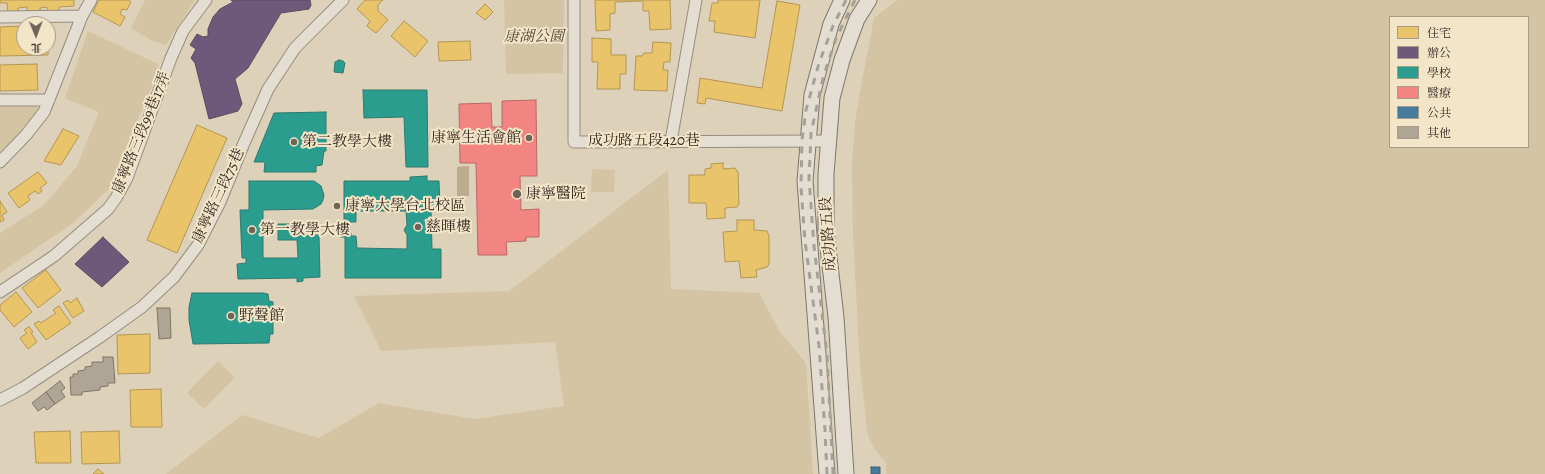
<!DOCTYPE html>
<meta charset="utf-8">
<style>
body{margin:0}
#map{position:relative;width:1545px;height:474px;overflow:hidden;background:#ddd1b9;font-family:Alegreya,"Noto Serif TC",serif}
canvas{display:block}
.legend{position:absolute;left:1389px;top:16px;width:140px;height:132px;box-sizing:border-box;background:#f3e5c8;border:1px solid #a79a86;margin:0;padding:5px 7px;list-style:none;font-size:12px;color:#362a24}
.legend li{display:flex;align-items:center;gap:8px;height:20px}
.legend b{width:20px;border:1px solid #a79a86}
.north{position:absolute;left:16px;top:16px;width:40px;height:40px;box-sizing:border-box;background:#f3e5c8;border:1px solid #a79a86;border-radius:50%;rotate:179deg;font-size:11px;font-weight:700;line-height:16px;text-align:center;color:#362a24}
.north::after{content:'';display:block;margin:auto;width:14px;height:18px;background:#706458;clip-path:polygon(50% 0,100% 100%,50% 72%,0 100%)}
</style>
<div id="map">
<canvas width="1545" height="474"></canvas>
<ul class="legend">
<li><b style="height:11px;background:#e9c46a"></b>住宅</li>
<li><b style="height:11px;background:#6d597a"></b>辦公</li>
<li><b style="height:11px;background:#2a9d8f"></b>學校</li>
<li><b style="height:11px;background:#f28482"></b>醫療</li>
<li><b style="height:11px;background:#457b9d"></b>公共</li>
<li><b style="height:11px;background:#aea595"></b>其他</li>
</ul>
<div class="north">北</div>
</div>
<script>
const ctx = document.querySelector('canvas').getContext('2d');
ctx.lineJoin = 'round';
function paint(path, color) { ctx.fillStyle = color; ctx.fill(path, 'evenodd'); }
const shape = rows => new Path2D(rows.map(r => 'M' + r).join(''));
function strokePath(path, color, width, dash) { ctx.strokeStyle = color; ctx.lineWidth = width; ctx.lineCap = dash ? 'butt' : 'round'; ctx.setLineDash(dash || []); ctx.stroke(path); }
function drawText(font, color, halo, rows, align = 'center') {
  ctx.font = font + ' Alegreya,"Noto Serif TC",serif'; ctx.lineWidth = 4; ctx.setLineDash([]); ctx.textBaseline = 'middle'; ctx.strokeStyle = halo; ctx.fillStyle = color; for (const [text, x, y, turn = 0] of rows) {
    ctx.save(); ctx.translate(x, y); ctx.rotate((+turn || 0) * Math.PI / 180); ctx.textAlign = isNaN(turn) ? turn : align; if (halo) ctx.strokeText(text, 0, 0); ctx.fillText(text, 0, 0); ctx.restore();
  }
}
const green = shape([
 [145,0,195,0,166,45,151,40,131,28],
 [504,0,564,0,563,73,506,74],
 [897,0,1545,0,1545,474,886,474,886,463,877,452,868,436,860,367,853,235,852,160,856,114,874,18],
 [1390,17,1528,17,1528,147,1390,147],
 [88,31,158,64,150,91,108,190,73,223,0,273,0,233,44,205,77,166,99,112,65,98],
 [0,103,35,105,40,111,0,165],
 [592,169,615,170,614,192,591,192],
 [668,170,671,289,759,293,780,332,806,363,813,474,166,474,242,415,319,438,379,403,475,419,564,406,555,342,381,351,354,296,509,291],
 [218,361,235,377,204,409,187,393]
]);
const water = shape([
 [469,166,469,196,457,196,457,167]
]);
const homes = shape([
 [0,0,74,0,74,6,59,7,59,14,48,14,47,7,40,8,40,15,27,15,27,7,18,8,18,14,8,14,7,3,0,3,0,0],
 [99,0,128,0,131,2,127,10,122,9,120,14,125,17,120,26,93,12,99,0],
 [365,0,383,0,378,5,378,11,388,20,376,33,367,26,370,21,357,9,365,0],
 [595,0,670,0,671,29,650,30,649,11,643,11,643,1,615,2,615,13,610,14,610,30,596,31,595,0],
 [718,0,760,0,755,38,714,32,715,21,709,21,712,3,718,3,718,0],
 [777,1,800,5,782,111,706,98,705,104,697,103,700,78,762,88,777,1],
 [485,4,493,12,485,20,476,13,485,4],
 [404,21,428,41,415,57,391,36,404,21],
 [24,26,24,48,48,48,48,29,48,55,0,56,0,27,24,26],
 [592,38,611,39,611,55,626,55,626,74,620,74,620,89,597,89,598,62,592,62,592,38],
 [470,41,471,60,439,61,438,42,470,41],
 [653,42,671,43,670,62,664,62,663,70,668,70,667,91,634,90,636,56,642,56,644,53,652,53,653,42],
 [37,64,38,90,0,91,0,65,37,64],
 [197,125,227,138,177,253,147,240,197,125],
 [63,129,79,136,61,165,44,161,63,129],
 [723,163,723,169,735,168,738,172,739,204,737,207,725,208,725,218,707,219,706,203,689,203,689,175,705,175,705,169,711,168,711,164,723,163],
 [38,172,47,183,40,188,42,191,38,194,35,191,28,196,30,200,19,208,8,193,38,172],
 [0,201,7,212,2,215,4,220,0,222,0,201],
 [737,220,754,220,754,230,767,231,769,236,769,264,767,267,756,270,757,277,741,278,739,261,725,262,723,232,737,231,737,220],
 [46,270,61,290,38,308,22,288,46,270],
 [16,292,32,312,14,327,0,310,0,305,16,292],
 [77,298,84,311,73,318,63,303,68,300,70,303,77,298],
 [59,306,71,323,46,340,34,324,39,321,41,323,56,313,53,310,59,306],
 [29,327,33,332,31,333,37,342,28,349,20,338,27,333,24,330,29,327],
 [150,334,150,373,118,374,117,335,150,334],
 [161,389,162,427,131,427,130,390,161,389],
 [70,431,71,463,36,463,34,432,70,431],
 [119,431,120,463,82,464,81,432,119,431],
 [98,469,104,474,93,474,98,469]
]);
const offices = shape([
 [231,0,310,0,311,5,309,9,281,13,248,68,235,79,242,104,238,111,209,119,195,63,191,58,196,49,190,45,197,34,203,37,208,36,208,29,213,17,220,9,233,2,231,0],
 [103,237,129,262,102,287,75,264,103,237]
]);
const schools = shape([
 [339,60,343,61,345,63,343,73,334,72,335,62,339,60],
 [363,90,427,90,428,167,406,167,404,117,364,118,363,90],
 [326,112,326,151,324,151,322,165,316,166,316,172,264,172,265,162,254,162,274,113,326,112],
 [427,176,427,181,439,181,440,209,431,210,432,249,441,249,441,278,345,278,345,237,340,237,340,223,344,222,344,181,410,181,410,177,427,176],
 [356,211,406,211,407,225,404,230,407,235,407,249,357,248,356,236,351,236,350,222,356,222,356,211],
 [249,181,314,181,321,186,324,195,323,200,321,204,313,209,263,210,263,258,298,258,297,240,278,240,278,224,293,224,293,236,319,235,320,277,303,278,303,281,297,282,297,278,238,279,237,264,246,263,246,258,242,258,240,210,249,210,249,181],
 [192,293,263,293,268,294,269,301,273,302,273,334,270,334,269,343,193,344,189,320,189,307,192,293]
]);
const health = shape([
 [536,100,537,176,520,176,521,210,539,209,539,237,526,237,526,241,506,242,507,255,478,255,476,163,460,163,459,104,491,103,492,127,502,127,502,101,536,100]
]);
const public = shape([
 [871,467,880,467,880,474,871,474,871,467]
]);
const building = shape([
 [157,308,170,308,171,338,159,339,157,308],
 [103,357,113,357,115,383,108,383,108,386,100,387,100,390,82,392,82,395,71,395,70,377,73,377,73,374,78,374,78,371,85,370,85,367,92,366,92,362,103,362,103,357],
 [60,381,65,388,61,391,65,397,55,404,46,392,60,381],
 [46,392,55,404,47,410,44,407,38,411,32,403,46,392]
]);
const minor = shape([
 [574,0,574,142,829,141],
 [0,17,82,16],
 [0,100,49,100],
 [671,141,696,0],
 [0,162,26,135,44,112,82,16,91,0],
 [0,292,54,256,108,209,116,198,127,178,171,58,183,31,206,0],
 [0,400,23,388,100,337,142,307,174,277,198,245,220,202,244,143,268,89,295,48,343,0]
]);
const secondary = shape([
 [827,474,805,181,812,95,831,24,842,0],
 [846,474,836,317,826,231,826,174,832,98,842,60,857,19,869,0]
]);
const rail = shape([
 [827,474,825,430,819,346,805,241,801,187,802,140,806,110,819,63,833,26,846,0],
 [833,474,827,355,814,246,809,179,811,133,823,78,836,38,855,0]
]);
const markers = [
 [529,138,4,"#706458"],
 [294,142,4,"#706458"],
 [517,194,5,"#706458"],
 [337,206,4,"#706458"],
 [418,227,4,"#706458"],
 [252,230,4,"#706458"],
 [231,316,4,"#706458"]
];
const parkNames = [
 ["康湖公園",534,37]
];
const streetNames = [
 ["康寧路三段99巷17弄",142,133,-68],
 ["成功路五段420巷",644,141],
 ["康寧路三段75巷",219,196,-65],
 ["成功路五段",829,234,-94]
];
const poiNames = [
 ["康寧生活會館",521,138,"right"],
 ["第二教學大樓",302,142],
 ["康寧醫院",526,194],
 ["康寧大學台北校區",345,206],
 ["慈暉樓",426,227],
 ["第一教學大樓",260,230],
 ["野聲館",239,316]
];
paint(green, '#d4c4a4');
paint(water, '#bcac8e');
paint(homes, '#e9c46a');
strokePath(homes, '#b39655', 1);
paint(offices, '#6d597a');
strokePath(offices, '#5c4b60', 1);
paint(schools, '#2a9d8f');
strokePath(schools, '#2e7a6f', 1);
paint(health, '#f28482');
strokePath(health, '#ba6966', 1);
paint(public, '#457b9d');
strokePath(public, '#406379', 1);
paint(building, '#aea595');
strokePath(building, '#7e766a', 1);
strokePath(minor, '#958d7f', 13);
strokePath(secondary, '#7e766a', 17);
strokePath(minor, '#e4ded2', 11);
strokePath(secondary, '#e4ded2', 15);
strokePath(rail, '#a6a197', 3, [7, 7]);
for (const [x, y, r, color] of markers) { const dot = new Path2D(); dot.arc(x, y, r, 0, 2 * Math.PI); ctx.fillStyle = color; ctx.fill(dot); strokePath(dot, '#f3e5c8', 1.5); }
drawText('italic 15px', '#54473a', '#f3e5c8', parkNames);
drawText('15px', '#362a24', '#f3e5c8', streetNames);
drawText('15px', '#362a24', '#f3e5c8', poiNames, 'left');
</script>
